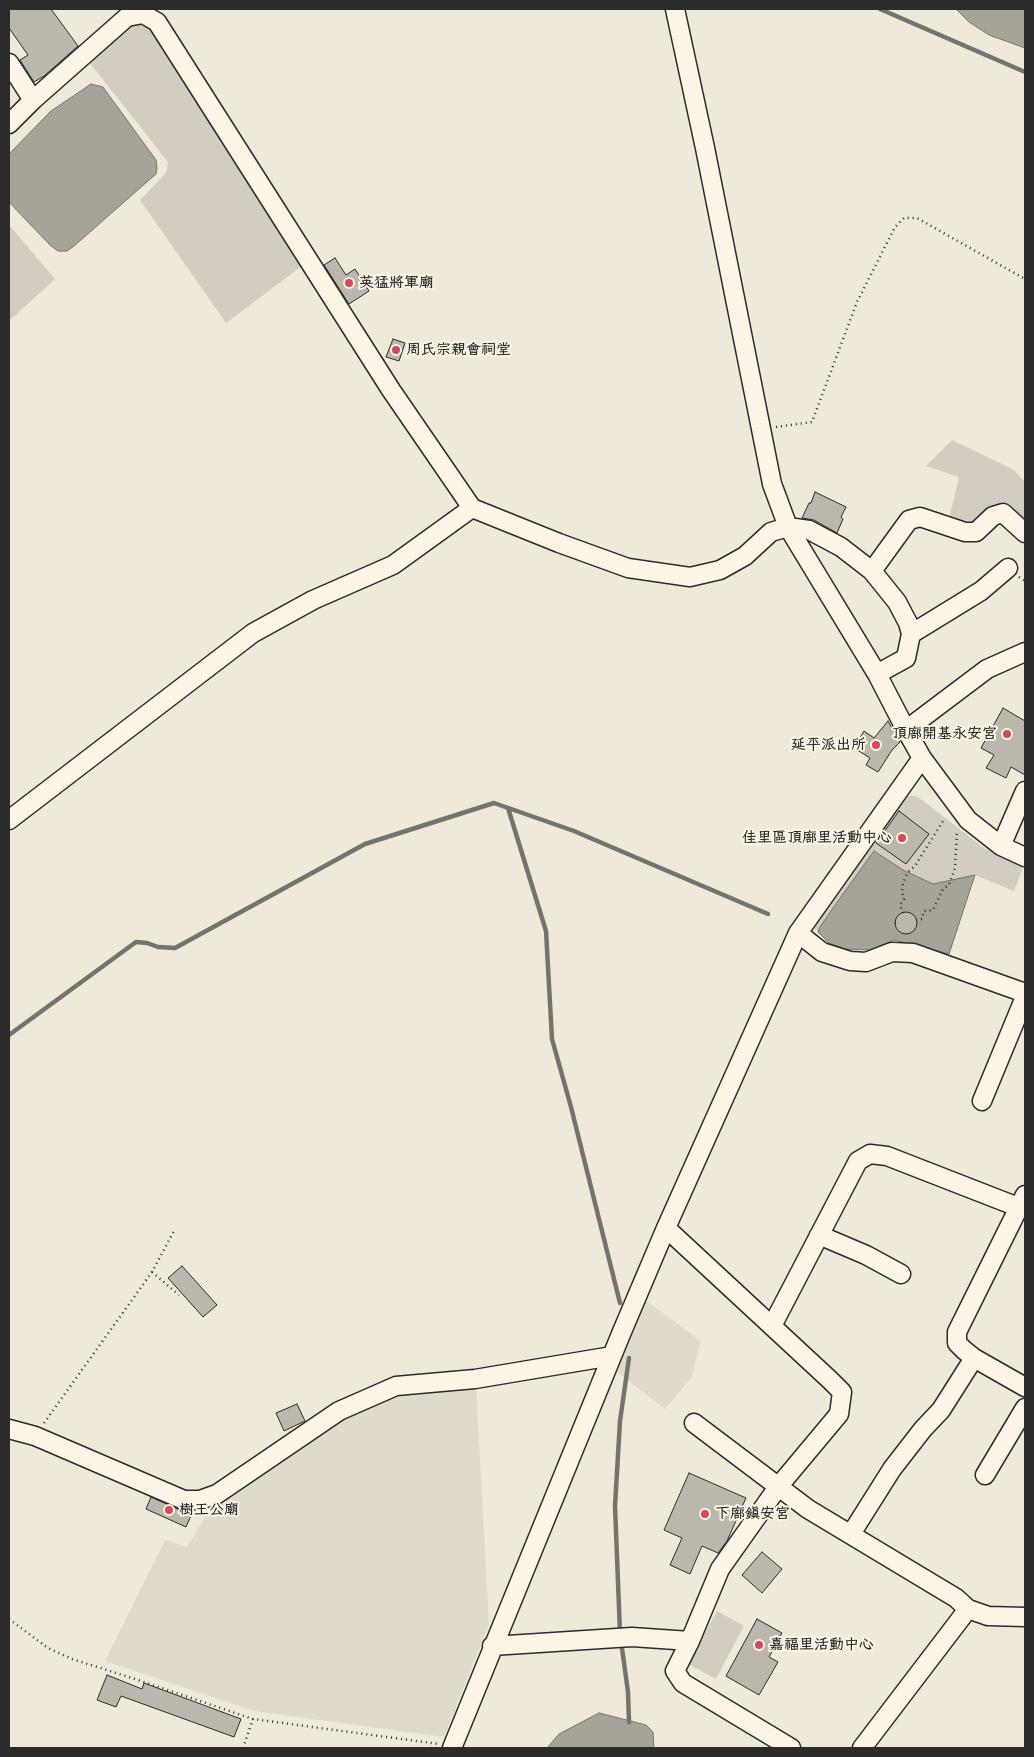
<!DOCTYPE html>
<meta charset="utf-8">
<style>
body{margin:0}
#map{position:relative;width:1034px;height:1757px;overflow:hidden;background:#efe9da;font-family:Delius,sans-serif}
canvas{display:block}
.frame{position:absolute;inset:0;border:10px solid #2b2b2b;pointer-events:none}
</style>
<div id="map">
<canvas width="1034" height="1757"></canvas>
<div class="frame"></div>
</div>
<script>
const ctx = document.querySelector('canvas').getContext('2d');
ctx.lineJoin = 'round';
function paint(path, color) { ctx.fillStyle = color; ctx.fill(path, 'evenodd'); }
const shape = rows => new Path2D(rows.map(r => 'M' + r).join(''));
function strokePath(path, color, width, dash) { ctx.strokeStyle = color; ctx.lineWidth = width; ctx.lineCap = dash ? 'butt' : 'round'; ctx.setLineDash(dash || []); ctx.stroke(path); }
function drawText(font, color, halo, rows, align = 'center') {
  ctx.font = font + ' Delius,"LXGW WenKai TC",sans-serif'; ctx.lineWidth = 4; ctx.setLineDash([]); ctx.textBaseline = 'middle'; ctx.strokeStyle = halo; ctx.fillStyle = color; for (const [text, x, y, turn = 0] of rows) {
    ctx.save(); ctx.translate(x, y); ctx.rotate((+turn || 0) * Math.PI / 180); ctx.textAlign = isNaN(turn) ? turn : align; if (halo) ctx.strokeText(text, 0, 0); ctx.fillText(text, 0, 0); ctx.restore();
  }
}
const built = shape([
 [645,1300,701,1341,691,1378,665,1409,617,1372],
 [476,1385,489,1624,444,1737,254,1711,105,1661,165,1540,187,1547,216,1499,343,1416,398,1390]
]);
const green = shape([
 [129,19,155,25,303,265,226,323,140,200,166,173,168,162,86,58],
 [9,225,55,279,9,321,9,224],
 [952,440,1014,470,1025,482,1025,529,1001,509,974,528,948,523,959,477,926,466],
 [901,796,917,796,984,848,1023,867,1014,891,975,875,949,954,894,940,869,950,845,949,829,943,813,927],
 [717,1611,744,1626,716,1679,688,1664]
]);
const water = shape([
 [956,9,1025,9,1025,48,989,35,969,22,956,9],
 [91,84,103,87,156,160,157,168,156,174,74,246,67,251,58,251,50,245,9,202,9,154,51,111,91,84],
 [874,851,903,870,933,884,975,875,949,954,894,940,869,950,845,949,829,943,818,932,820,927,833,908,874,851],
 [599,1713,646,1725,653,1732,654,1748,547,1748,559,1734,599,1713]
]);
const stream = shape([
 [880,9,1025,72],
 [508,808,546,931,552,1039,571,1107,620,1303],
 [9,1035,136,942,147,943,158,947,175,948,365,844,494,803,574,831,768,914],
 [620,1633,615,1506,620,1421,629,1358],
 [621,1641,628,1692,629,1722]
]);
const building = shape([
 [9,9,51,9,78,46,44,76,34,82,20,60,28,55,9,28,9,9],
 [335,258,346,275,355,269,369,291,349,304,324,265,335,258],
 [393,339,405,343,399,361,386,357,393,339],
 [815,492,846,507,841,517,843,519,837,533,814,520,802,518,809,503,811,503,815,492],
 [1003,708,1025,721,1025,775,1011,767,1006,778,986,768,994,755,981,748,1003,708],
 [888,721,900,742,892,750,878,772,866,765,870,758,854,748,864,731,874,738,888,721],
 [899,811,929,834,906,864,876,843,899,811],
 '895 923a11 11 0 1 1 22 0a11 11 0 1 1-22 0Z',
 [182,1266,217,1305,203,1317,168,1278,182,1266],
 [297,1404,305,1421,284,1431,276,1413,297,1404],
 [689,1473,746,1498,727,1541,718,1553,702,1546,690,1574,670,1565,682,1538,664,1530,689,1473],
 [151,1497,180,1510,193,1511,186,1527,146,1509,151,1497],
 [762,1552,782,1569,762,1593,742,1575,762,1552],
 [757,1619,782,1633,769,1657,778,1662,759,1695,726,1676,757,1619],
 [107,1675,142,1689,144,1683,241,1719,234,1737,121,1696,116,1707,97,1700,107,1675]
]);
const path = shape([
 [776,427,812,422,857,302,895,227,904,218,917,218,1025,279],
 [1019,577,1025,581],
 [903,913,900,905,904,899,902,891,903,883,908,872,915,866,943,821],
 [916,920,922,919,924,911,933,910,943,889,949,885,955,868,957,831],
 [152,1272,179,1295],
 [44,1423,152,1272,175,1229],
 [9,1619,48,1648,72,1659,135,1679,253,1719,439,1744],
 [243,1748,253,1719]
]);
const minor = shape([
 [675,9,705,148,772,484,788,527,877,674,906,730,922,758,968,820,1001,846,1025,857],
 [9,63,33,100],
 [9,124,33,100,127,17,143,14,157,22,391,390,472,508,559,543,628,568,690,577,720,570,745,556,771,532,788,527,809,530,841,547,872,571,897,602,908,623,911,634,906,658,877,674],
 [872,571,909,520,920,517,965,532,976,532,993,516,1003,513,1025,533],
 [911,634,981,591,1008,568],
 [906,730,987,669,1025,652],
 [9,820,253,633,313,600,393,565,472,508],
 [1001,846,1025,791],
 [798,933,822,952,850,961,866,962,892,952,913,953,1025,993],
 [982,1101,1025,997],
 [1025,1195,957,1332,957,1343,964,1350,974,1358,1025,1387],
 [666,1228,830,1380,842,1392,839,1414,778,1487,720,1569,690,1641,675,1671,683,1683,791,1748],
 [819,1235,866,1255,901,1274],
 [772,1326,858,1161,870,1154,887,1156,1018,1207],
 [694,1423,808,1509,956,1598,968,1609,988,1616,1025,1617],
 [9,1429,35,1436,184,1500,200,1500,217,1494,339,1411,396,1386,475,1379,612,1356],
 [985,1475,1025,1408],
 [851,1534,892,1469,923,1429,941,1410,974,1358],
 [492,1646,632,1637,690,1641],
 [452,1748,621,1334,666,1228,798,933,922,758],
 [862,1748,968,1609]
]);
const markers = [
 [349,283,5,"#d1495b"],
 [396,350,5,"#d1495b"],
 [1007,734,5,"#d1495b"],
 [876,745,5,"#d1495b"],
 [902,838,5,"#d1495b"],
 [169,1510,5,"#d1495b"],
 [705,1514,5,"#d1495b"],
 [759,1645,5,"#d1495b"]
];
const poiNames = [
 ["英猛將軍廟",359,283],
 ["周氏宗親會祠堂",406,350],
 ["頂廍開基永安宮",997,734,"right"],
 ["延平派出所",866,745,"right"],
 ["佳里區頂廍里活動中心",892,838,"right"],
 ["樹王公廟",179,1510],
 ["下廍鎮安宮",715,1514],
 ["嘉福里活動中心",769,1645]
];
paint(built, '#e0dacc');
paint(green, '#d2cdc0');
paint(water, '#a6a399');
strokePath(water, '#75736d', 1);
strokePath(stream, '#75736d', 4.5);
paint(building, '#bcb7ac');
strokePath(building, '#2b2b2b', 1);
strokePath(minor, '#2b2b2b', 21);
strokePath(path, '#2b2b2b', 2.5, [1, 4]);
strokePath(minor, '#fcf5e5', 18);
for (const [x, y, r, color] of markers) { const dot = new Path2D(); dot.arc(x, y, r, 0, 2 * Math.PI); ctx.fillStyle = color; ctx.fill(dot); strokePath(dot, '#fcf5e5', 2); }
drawText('bold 15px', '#2b2b2b', '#fcf5e5', poiNames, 'left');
</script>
